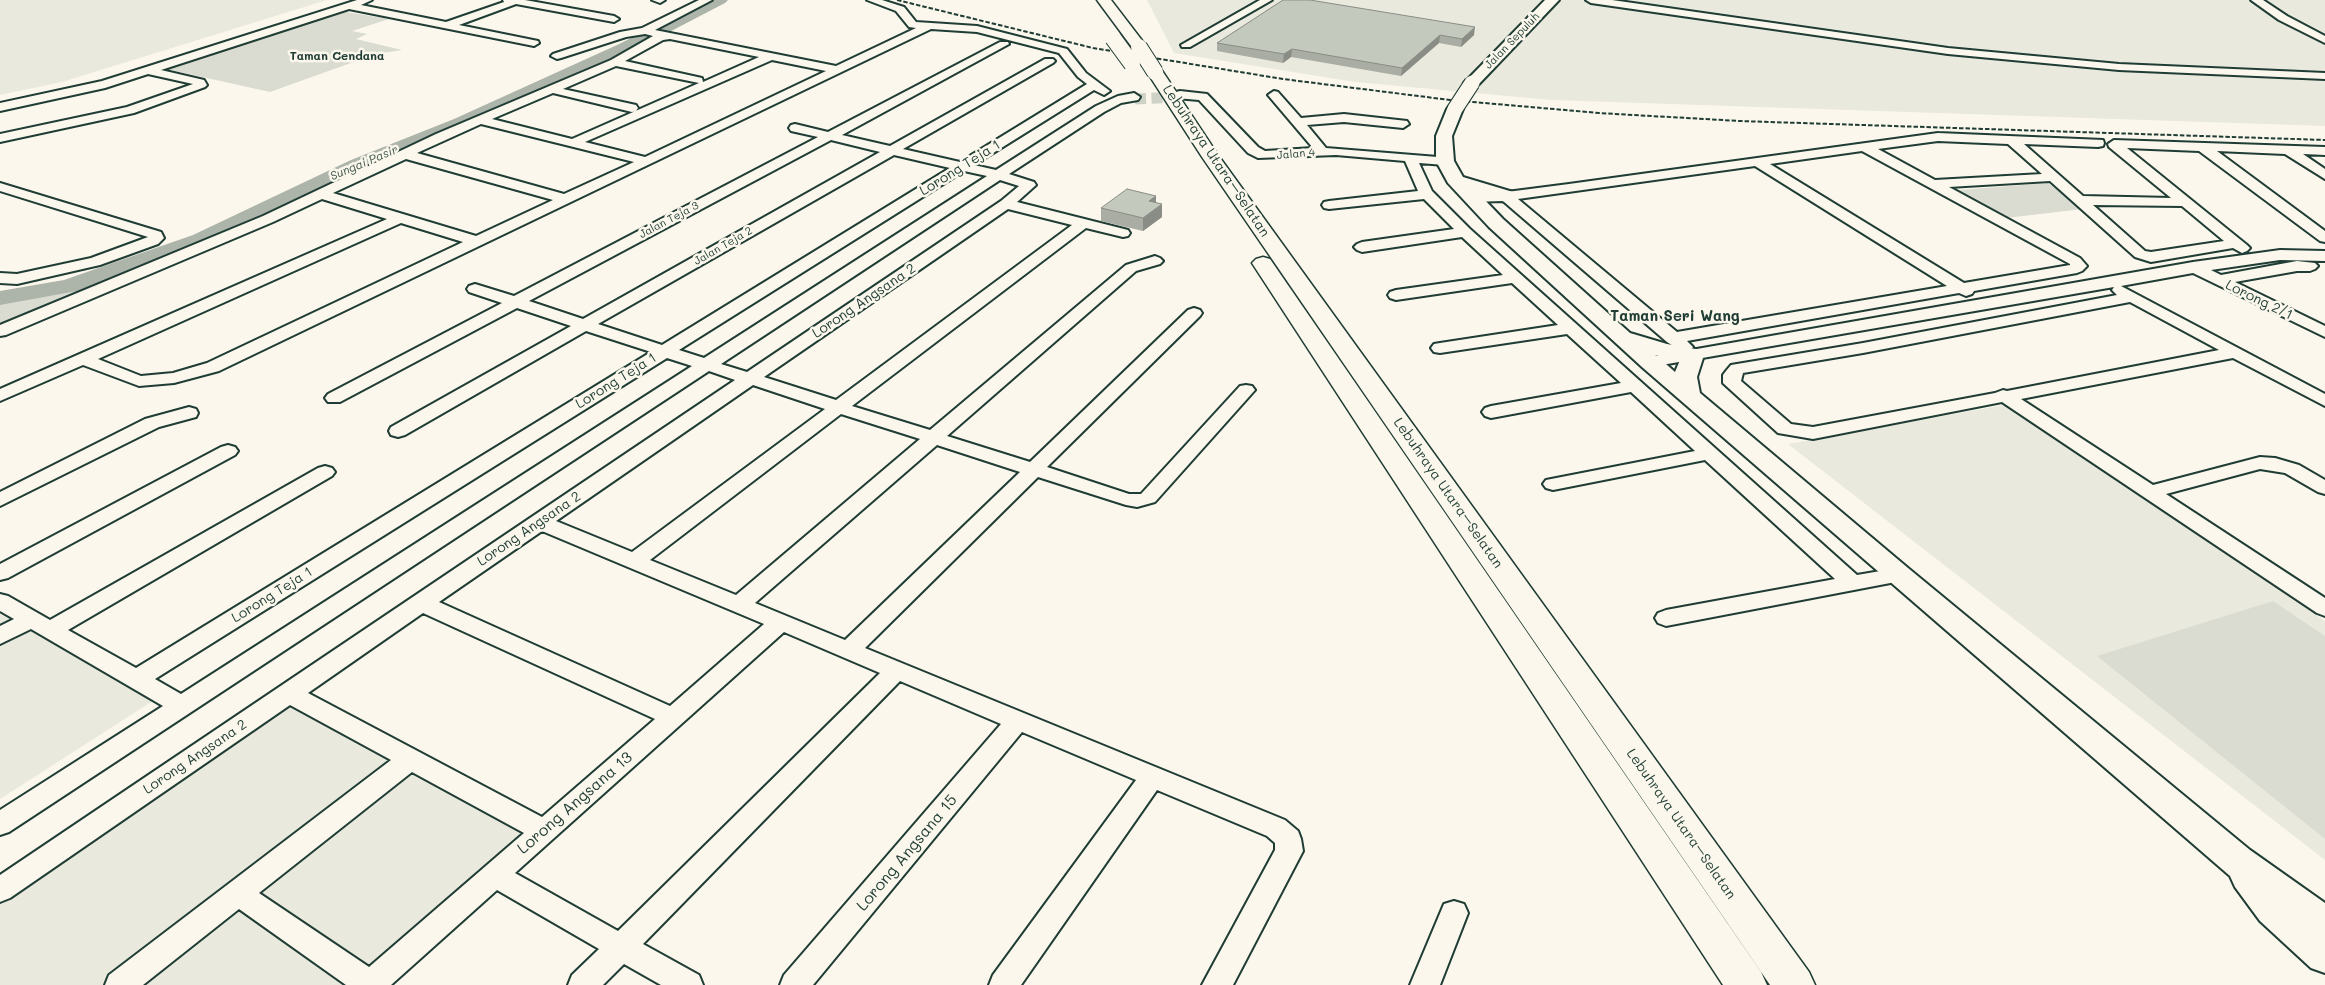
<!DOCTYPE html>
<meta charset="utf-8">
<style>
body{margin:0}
canvas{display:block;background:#fbf7ec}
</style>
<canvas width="2325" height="985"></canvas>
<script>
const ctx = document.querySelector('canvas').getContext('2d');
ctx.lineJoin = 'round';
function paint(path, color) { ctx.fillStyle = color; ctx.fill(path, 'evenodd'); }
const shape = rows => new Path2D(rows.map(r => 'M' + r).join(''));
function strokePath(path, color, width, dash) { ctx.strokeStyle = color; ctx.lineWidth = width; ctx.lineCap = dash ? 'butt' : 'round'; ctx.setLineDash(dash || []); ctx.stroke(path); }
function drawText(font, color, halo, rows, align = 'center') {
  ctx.font = font + ' Mali,sans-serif'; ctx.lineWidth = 5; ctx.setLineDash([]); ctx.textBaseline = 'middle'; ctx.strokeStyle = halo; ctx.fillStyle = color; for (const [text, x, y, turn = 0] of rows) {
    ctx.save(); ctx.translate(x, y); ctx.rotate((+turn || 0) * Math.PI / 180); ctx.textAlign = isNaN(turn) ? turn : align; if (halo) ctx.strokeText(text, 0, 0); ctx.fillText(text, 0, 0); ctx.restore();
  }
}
const built = shape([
 [0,0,327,0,62,82,0,95],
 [1147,0,2325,0,2325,126,1551,100,1355,82,1174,53],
 [2004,405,2325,621,2325,860,1788,444],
 [17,605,170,690,0,799,0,615],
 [283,683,290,689,538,819,349,985,0,985,0,873]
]);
const green = shape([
 [340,11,389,19,352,31,367,34,356,39,402,50,376,54,270,92,166,69],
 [2048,183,2083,209,2006,218,1957,192,1959,190],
 [95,279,95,286,0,324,0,301,72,286],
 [2273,601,2325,636,2325,839,2097,656]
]);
const river = shape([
 [708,0,728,0,725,3,629,53,468,127,365,168,209,245,77,291,0,305,0,291,64,280,193,235,351,160,454,119,617,45,708,0]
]);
const minorTunnel = shape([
 [1135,99,1181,97]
]);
const minor = shape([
 [357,0,372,0,361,5,446,22,504,2,503,0,525,0,614,16,619,19,614,22,516,4,459,25,538,41,539,43,534,46,349,9,161,70,204,80,207,85,205,87,134,113,0,142,0,134,127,107,193,84,148,74,105,88,0,111,0,103,102,81,357,0],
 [652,0,665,0,660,3,652,0],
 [699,0,712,0,655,30,836,66,916,28,909,27,896,11,867,0,882,0,904,7,916,22,977,26,1067,49,1086,73,1110,91,1104,95,1094,90,974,165,996,170,1096,106,1118,96,1134,93,1140,97,1138,100,1121,103,1104,112,1009,174,1034,182,1036,185,1017,202,1128,230,1130,233,1128,236,1123,237,1086,228,852,406,930,430,1126,265,1155,256,1160,258,1163,261,1160,264,1136,271,947,436,1030,462,1188,310,1194,308,1200,310,1202,313,1200,316,1047,467,1129,494,1141,494,1240,386,1246,385,1252,386,1255,390,1155,502,1137,507,1126,505,1038,477,865,648,1285,820,1298,831,1301,839,1303,851,1233,985,1202,985,1275,850,1275,843,1267,836,1157,790,1021,985,989,985,993,975,1136,780,1022,732,813,985,780,985,784,975,1001,724,900,681,643,944,699,975,703,985,661,985,624,964,603,985,568,985,572,975,599,949,497,890,391,985,346,985,239,909,143,985,105,985,109,975,391,760,290,705,10,898,0,902,0,875,735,380,709,371,9,832,0,835,0,810,163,706,31,629,0,644,0,626,14,619,0,611,0,594,8,596,50,620,318,468,325,466,332,468,335,472,332,476,68,630,136,668,651,352,586,331,405,435,398,437,391,435,389,431,391,427,571,326,517,308,340,402,328,402,325,398,328,394,502,303,469,292,467,289,469,286,475,284,514,296,818,137,791,131,789,128,791,125,795,124,828,132,1000,42,1008,42,1009,44,842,135,890,146,1045,59,1053,59,1055,61,1053,63,903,149,960,162,1087,84,1078,77,1059,53,977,32,931,29,219,371,174,383,139,386,83,365,0,401,0,389,387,219,322,199,273,222,6,335,0,336,0,325,263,216,436,134,611,60,653,36,645,34,626,37,561,58,557,59,551,56,553,54,620,32,642,28,699,0],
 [670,39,759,57,703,82,702,78,625,61,663,40,670,39],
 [772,60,826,71,645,157,585,142,772,60],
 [616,66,699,83,572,139,492,119,553,93,632,112,636,111,638,108,636,105,563,89,616,66],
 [481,124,634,162,564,194,417,153,481,124],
 [831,140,880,152,583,319,529,301,831,140],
 [894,155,950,168,662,345,598,324,894,155],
 [406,159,553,200,476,236,333,193,406,159],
 [964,171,987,176,704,358,679,350,964,171],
 [1000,180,1019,186,1001,201,747,372,721,364,1000,180],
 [1008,209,1072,225,836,400,764,377,1008,209],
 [401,223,463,242,207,363,173,373,141,376,98,359,401,223],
 [667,358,692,366,181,694,155,679,667,358],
 [753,385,825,409,632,552,556,521,753,385],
 [841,414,920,439,736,595,650,560,841,414],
 [937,445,1020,472,845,640,755,603,937,445],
 [542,531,764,624,670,706,439,602,542,531],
 [423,613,655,719,542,817,308,693,423,613],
 [784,632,880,673,618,931,515,873,784,632],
 [412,772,524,833,369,967,259,893,412,772],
 [1260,0,1272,0,1190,47,1182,47,1181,45,1260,0],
 [1586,0,1612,0,1948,48,2119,64,2325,73,2325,79,2119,70,1948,54,1591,3,1586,0],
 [2251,0,2263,0,2287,16,2325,36,2325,43,2279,20,2251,0],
 [1180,91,1207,94,1258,147,1265,151,1313,148,1268,95,1274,91,1278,92,1301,118,1344,114,1407,121,1409,124,1403,128,1344,122,1307,125,1326,148,1450,158,1452,161,1445,165,1419,163,1432,191,1470,229,1857,575,1898,568,1906,570,1909,575,1906,580,1666,626,1658,623,1655,618,1658,613,1666,610,1835,579,1705,460,1553,490,1546,488,1543,484,1546,480,1695,451,1631,392,1491,418,1485,416,1482,412,1485,408,1491,406,1621,383,1567,334,1440,353,1434,352,1431,348,1434,344,1440,343,1558,325,1512,283,1396,300,1390,298,1388,295,1390,292,1396,290,1503,275,1462,237,1362,252,1357,250,1354,247,1357,244,1362,242,1454,229,1424,199,1329,209,1324,208,1322,205,1324,202,1329,201,1418,191,1405,161,1336,155,1258,158,1248,153,1199,100,1176,98,1174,95,1176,92,1180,91],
 [1938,133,2103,140,2104,143,2103,146,2098,147,2024,144,2083,196,2171,198,2109,147,2108,144,2114,140,2325,147,2325,155,2303,154,2325,169,2325,179,2285,154,2217,151,2325,231,2325,242,2320,241,2199,151,2127,148,2247,245,2250,248,2247,251,2242,253,2233,248,2151,262,2135,257,2050,181,1949,187,2080,258,2087,266,2082,271,2077,273,1974,291,1972,294,1966,296,1959,293,1687,341,1693,347,1691,350,2193,262,2280,250,2325,251,2325,261,2280,260,2211,270,2221,275,2297,261,2315,263,2318,266,2315,269,2310,271,2297,271,2235,282,2325,326,2325,337,2193,273,2121,286,2325,394,2325,406,2233,358,2021,399,2153,485,2260,457,2275,458,2299,465,2325,480,2325,494,2318,492,2285,473,2260,469,2166,494,2325,598,2325,616,2317,613,2002,402,1813,439,1778,433,1723,383,1723,375,1726,371,1731,365,1863,343,2117,295,2112,290,2114,287,1650,367,1644,366,1641,362,1644,358,1681,351,1667,342,1503,201,1472,202,1465,198,1472,194,1499,193,1569,184,1938,133],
 [1938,141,2008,144,2042,174,1935,180,1878,149,1938,141],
 [1862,151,2070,264,2070,265,1964,283,1770,164,1862,151],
 [1755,166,1947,286,1677,332,1518,199,1755,166],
 [2093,205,2182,206,2224,241,2151,252,2145,251,2093,205],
 [2130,302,2219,350,2007,391,2003,390,1995,393,1813,427,1791,424,1741,381,1743,373,1863,353,2130,302],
 [0,183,161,232,164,238,158,244,100,265,17,284,0,283,0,273,17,274,91,258,148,237,0,191,0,183],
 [189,407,196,409,198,413,196,417,159,427,0,506,0,492,145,419,189,407],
 [228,445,235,447,238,451,235,455,8,578,0,580,0,564,221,447,228,445],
 [1454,901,1464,904,1468,913,1440,985,1410,985,1444,904,1454,901]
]);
const major = shape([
 [1545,0,1559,0,1477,86,1467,86,1464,83,1467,80,1545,0],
 [1455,104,1461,106,1463,109,1452,136,1454,161,1463,177,1513,192,1515,196,1513,200,1506,202,1480,195,1503,219,1630,333,1667,344,1701,350,1704,355,1697,377,1700,393,1908,568,2250,850,2325,903,2325,973,2311,968,2260,921,2235,887,2230,876,1642,367,1489,227,1448,183,1436,161,1436,136,1447,109,1449,106,1455,104],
 [1655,355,1680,360,1675,372,1658,357,1655,355]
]);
const highway = shape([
 [1097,0,1111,0,1147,47,1144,50,1134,50,1097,0],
 [1155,67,1161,69,1218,155,1809,972,1815,985,1770,985,1202,157,1147,72,1149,69,1155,67],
 [1263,257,1270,259,1761,972,1767,985,1723,985,1252,263,1256,259,1263,257]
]);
const rail = shape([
 [897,0,1093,48,1283,79,1450,100,1599,113,1739,121,2325,140]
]);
const majorBridge = shape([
 [1455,109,1472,83]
]);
const highwayBridge = shape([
 [1113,38,1132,64],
 [1139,47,1155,72]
]);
const wall = shape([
 [1283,0,1474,35,1461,47,1439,43,1401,76,1291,57,1283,63,1217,51,1217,43],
 [1156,196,1156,203,1162,217,1143,231,1101,221,1101,208]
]);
const shadedWall = shape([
 [1475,27,1474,35,1461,47,1462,39],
 [1440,35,1439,43,1401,76,1402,68],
 [1292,49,1291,57,1283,63,1284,54],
 [1156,196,1156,208,1162,204,1162,217,1143,231,1143,218,1149,201]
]);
const building = shape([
 [1283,0,1310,0,1475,27,1462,39,1440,35,1402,68,1292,49,1284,54,1217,43,1283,0],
 [1127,189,1156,196,1149,201,1162,204,1143,218,1101,208,1127,189]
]);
const farStreetnames = [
 ["Jalan Sepuluh",1512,41,-46],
 ["Jalan 4",1296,154,-5],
 ["Jalan Teja 3",669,220,-28],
 ["Jalan Teja 2",723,246,-30]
];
const farNeighbourhoodnames = [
 ["Taman Cendana",337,56]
];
const farWaternames = [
 ["Sungai Pasir",364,163,-23]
];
const streetNames = [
 ["Lebuhraya Utara–Selatan",1216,161,56],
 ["Lorong Teja 1",960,168,-32],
 ["Lorong 2/1",2259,300,26],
 ["Lorong Angsana 2",864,301,-34],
 ["Lorong Teja 1",616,381,-32],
 ["Lebuhraya Utara–Selatan",1448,493,55],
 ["Lorong Angsana 2",529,529,-34],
 ["Lorong Teja 1",272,595,-32],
 ["Lorong Angsana 2",195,757,-34],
 ["Lebuhraya Utara–Selatan",1681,824,55]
];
const neighbourhoodNames = [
 ["Taman Seri Wang",1675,316]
];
const nearStreetnames = [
 ["Lorong Angsana 13",575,803,-41],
 ["Lorong Angsana 15",907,853,-50]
];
paint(built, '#eae9de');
paint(green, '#dbdcd1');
paint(river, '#adb4aa');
strokePath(minorTunnel, '#cfd2c7', 11, [11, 5.5]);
strokePath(minor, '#1f3d34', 4);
strokePath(major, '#1f3d34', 4);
strokePath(highway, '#1f3d34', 3);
paint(minor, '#fbf7ec');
paint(major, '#fbf7ec');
paint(highway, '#fbf7ec');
strokePath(rail, '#1f3d34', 2, [4.5, 2]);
strokePath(majorBridge, '#1f3d34', 17, []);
strokePath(highwayBridge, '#1f3d34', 18, []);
strokePath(majorBridge, '#fbf7ec', 15);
strokePath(highwayBridge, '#fbf7ec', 16);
paint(wall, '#a9ada3');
paint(shadedWall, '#898d85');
paint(building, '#c4c9be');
strokePath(building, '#898d85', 1);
drawText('11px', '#1f3d34', '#fbf7ec', farStreetnames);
drawText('bold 12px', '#1f3d34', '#fbf7ec', farNeighbourhoodnames);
drawText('italic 12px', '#425b52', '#fbf7ec', farWaternames);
drawText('14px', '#1f3d34', '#fbf7ec', streetNames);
drawText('bold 15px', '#1f3d34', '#fbf7ec', neighbourhoodNames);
drawText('16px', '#1f3d34', '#fbf7ec', nearStreetnames);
</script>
